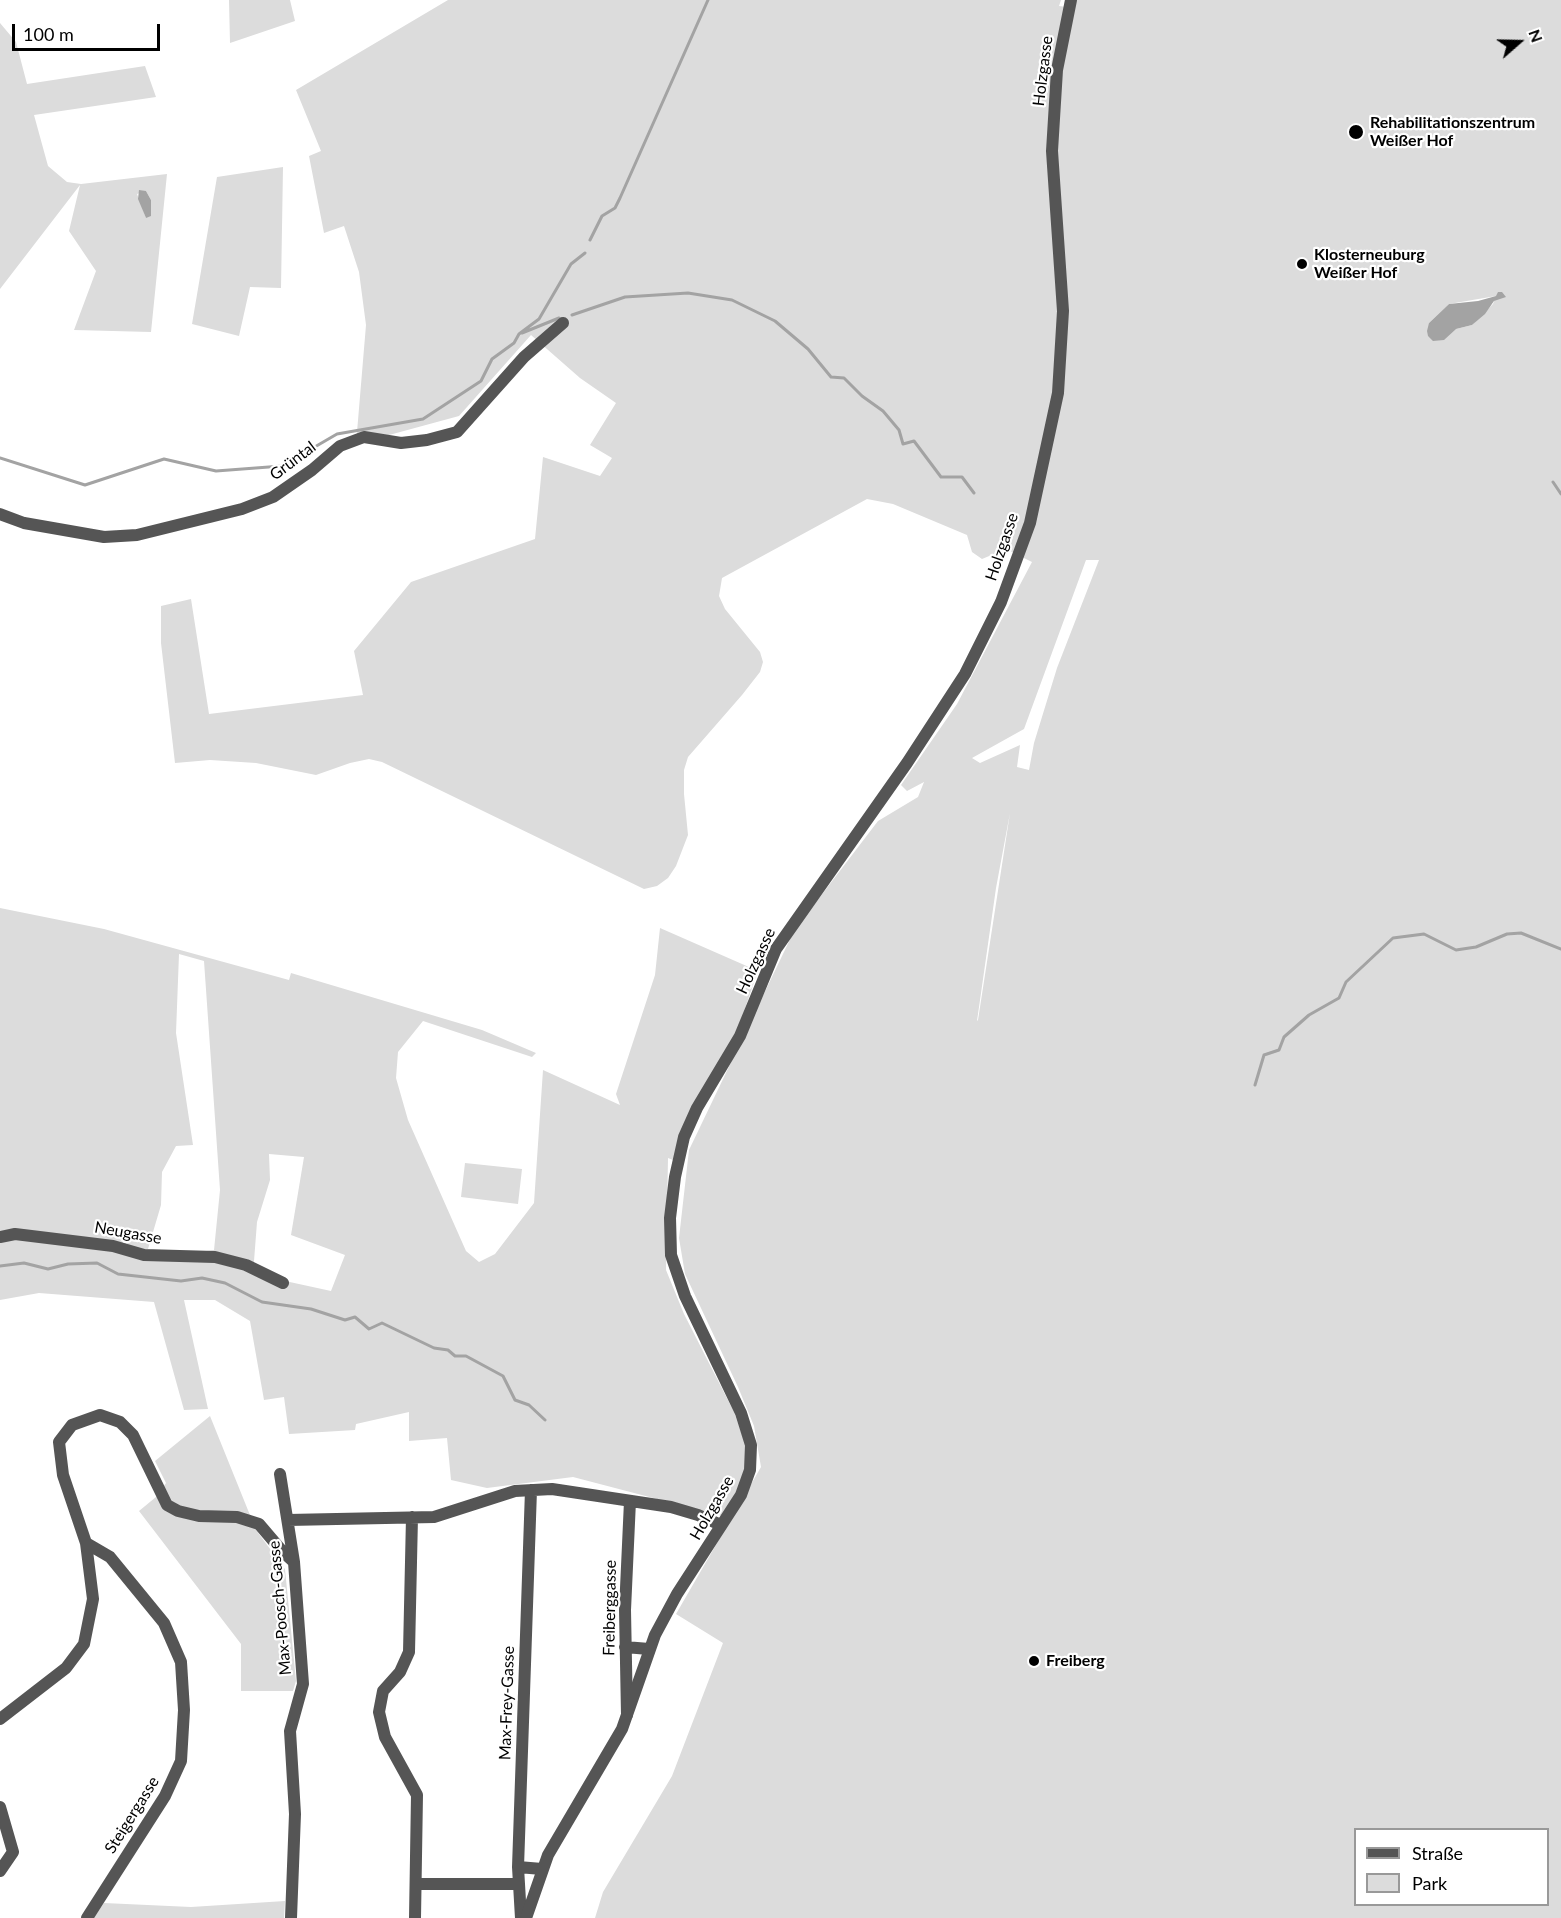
<!DOCTYPE html>
<meta charset="utf-8">
<style>
body{margin:0}
#map{position:relative;width:1561px;height:1918px;overflow:hidden;background:#fff;font-family:Lato,sans-serif}
canvas{display:block}
.legend{position:absolute;left:1354px;top:1828px;width:195px;height:78px;box-sizing:border-box;background:#fff;border:2px solid #999;margin:0;padding:8px 10px;list-style:none;font-size:18px;color:#000}
.legend li{display:flex;align-items:center;gap:12px;height:30px}
.legend b{width:30px;border:2px solid #999}
.north{position:absolute;left:1489px;top:12px;width:60px;height:60px;-webkit-text-stroke:4px #fff;paint-order:stroke;rotate:70deg;font-size:16px;font-weight:700;line-height:24px;text-align:center;color:#000}
.north::after{content:'';display:block;margin:auto;width:21px;height:27px;background:#000;clip-path:polygon(50% 0,100% 100%,50% 72%,0 100%)}
.scale{position:absolute;left:12px;top:24px;width:148px;height:27px;box-sizing:border-box;border:3px solid #000;border-top:0;padding-left:8px;font-size:18px;line-height:21px;white-space:nowrap;color:#000;-webkit-text-stroke:4px #fff;paint-order:stroke}
</style>
<div id="map">
<canvas width="1561" height="1918"></canvas>
<ul class="legend">
<li><b style="height:8px;background:#555"></b>Straße</li>
<li><b style="height:16px;background:#dcdcdc"></b>Park</li>
</ul>
<div class="north">N</div>
<div class="scale">100 m</div>
</div>
<script>
const ctx = document.querySelector('canvas').getContext('2d');
ctx.lineJoin = 'round';
function paint(path, color) { ctx.fillStyle = color; ctx.fill(path, 'evenodd'); }
const shape = rows => new Path2D(rows.map(r => 'M' + r).join(''));
function strokePath(path, color, width, dash) { ctx.strokeStyle = color; ctx.lineWidth = width; ctx.lineCap = dash ? 'butt' : 'round'; ctx.setLineDash(dash || []); ctx.stroke(path); }
function drawText(font, color, halo, rows, align = 'center') {
  ctx.font = font + ' Lato,sans-serif'; ctx.lineWidth = 4.5; ctx.setLineDash([]); ctx.textBaseline = 'middle'; ctx.strokeStyle = halo; ctx.fillStyle = color; for (const [text, x, y, turn = 0] of rows) {
    ctx.save(); ctx.translate(x, y); ctx.rotate((+turn || 0) * Math.PI / 180); ctx.textAlign = isNaN(turn) ? turn : align; if (halo) ctx.strokeText(text, 0, 0); ctx.fillText(text, 0, 0); ctx.restore();
  }
}
const green = shape([
 [229,0,290,0,295,21,230,43],
 [448,0,1061,0,1059,6,1074,8,1077,0,1561,0,1561,1918,595,1918,603,1892,672,1776,723,1643,676,1614,761,1467,754,1426,738,1387,685,1274,679,1238,689,1150,794,931,878,821,918,797,924,782,907,791,901,785,957,704,1032,562,1006,549,982,559,972,552,967,535,893,504,867,499,722,578,719,596,725,609,760,652,763,662,760,672,742,695,688,757,684,770,684,794,688,835,676,866,668,878,657,886,644,889,382,762,369,759,350,763,316,775,256,763,210,760,175,763,161,643,161,606,191,599,209,714,363,695,354,651,411,582,535,539,543,457,600,476,612,458,590,445,616,403,580,378,531,335,459,416,356,444,366,325,359,272,344,226,324,233,309,156,321,151,296,90],
 [1496,296,1493,304,1472,325,1456,329,1429,323,1449,304],
 [1086,560,1099,560,1057,668,1034,743,1029,770,1017,767,1020,745,980,763,972,758,1024,729],
 [1010,813,978,1020,977,1021,996,888],
 [1356,1830,1548,1830,1548,1904,1356,1904],
 [0,23,16,42,27,84,145,66,156,97,34,115,48,166,67,182,81,184,167,174,151,332,74,330,96,271,69,231,80,185,0,289],
 [146,191,151,200,146,218,137,194],
 [283,167,281,288,250,287,239,336,192,324,217,177],
 [0,908,104,929,289,980,291,973,482,1030,536,1053,532,1057,423,1021,398,1052,396,1078,408,1120,466,1251,479,1262,495,1254,534,1203,543,1070,620,1105,616,1094,655,975,660,928,758,971,735,1037,673,1160,668,1158,666,1270,684,1314,734,1412,746,1446,746,1469,739,1488,722,1516,573,1477,487,1488,451,1480,447,1438,409,1441,409,1412,356,1424,355,1430,289,1434,284,1397,264,1400,250,1321,215,1300,184,1300,208,1409,184,1410,154,1302,39,1293,0,1300],
 [179,954,204,961,220,1190,214,1250,183,1254,148,1249,161,1205,162,1172,176,1146,193,1145,176,1033],
 [269,1154,304,1157,291,1235,345,1255,331,1291,253,1274,257,1222,270,1180],
 [465,1163,522,1169,518,1204,461,1197],
 [210,1416,256,1530,285,1569,296,1681,293,1691,241,1691,241,1644,139,1511,156,1497,166,1483,155,1461],
 [285,1901,284,1918,93,1918,104,1903,191,1907]
]);
const water = shape([
 [139,190,146,191,151,200,151,216,146,218,138,199],
 [1498,292,1502,292,1506,297,1494,301,1485,314,1472,325,1456,329,1444,340,1433,341,1428,336,1427,331,1429,323,1449,304,1478,301,1496,296]
]);
const stream = shape([
 [590,240,602,216,615,208,620,198,708,0],
 [572,315,625,297,688,293,732,300,775,321,808,349,831,377,844,378,862,396,883,411,899,430,903,444,914,441,941,477,962,477,974,493],
 [522,333,559,318],
 [0,458,85,485,164,459,216,471,282,466,337,434,423,419,481,381,492,359,514,343,519,334,539,319,571,264,585,253],
 [1553,482,1561,494],
 [1255,1085,1264,1055,1279,1050,1284,1037,1309,1015,1339,998,1346,982,1393,938,1424,934,1456,950,1476,947,1507,934,1521,933,1561,949],
 [0,1266,24,1263,48,1269,68,1264,97,1263,118,1274,181,1281,202,1278,225,1283,262,1302,311,1309,345,1320,355,1317,369,1329,382,1323,434,1348,448,1350,455,1356,466,1356,503,1376,515,1400,529,1405,545,1420]
]);
const minor = shape([
 [0,514,24,523,104,537,137,535,242,509,273,497,312,470,340,446,364,437,401,443,427,440,457,432,524,357,563,323],
 [0,1237,15,1234,113,1246,144,1255,215,1257,246,1265,283,1283],
 [280,1474,294,1562,303,1684,290,1731,295,1814,291,1918],
 [412,1517,409,1652,400,1672,383,1691,379,1712,385,1737,417,1795,415,1918],
 [288,1520,434,1517,515,1491,552,1489,671,1507,698,1515,721,1525],
 [86,1543,110,1557,164,1623,181,1662,184,1710,181,1761,165,1796,87,1918],
 [625,1647,649,1649],
 [627,1715,625,1610,630,1501],
 [0,1719,66,1668,84,1644,93,1599,86,1543,63,1475,59,1442,72,1425,100,1415,120,1422,133,1435,167,1505,178,1511,199,1516,237,1517,259,1524,282,1551,294,1562],
 [0,1807,13,1852,0,1871],
 [518,1867,542,1869],
 [416,1884,519,1884],
 [521,1918,518,1867,531,1490]
]);
const tertiary = shape([
 [526,1918,548,1855,622,1729,655,1635,677,1594,741,1495,750,1470,751,1445,741,1413,685,1296,671,1255,670,1218,675,1177,684,1137,697,1108,740,1036,776,949,907,763,965,674,1001,602,1030,523,1058,393,1063,311,1052,151,1057,70,1071,0]
]);
const markers = [
 [1356,132,8,"#000"],
 [1302,264,6,"#000"],
 [1034,1661,6,"#000"]
];
const streetNames = [
 ["Holzgasse",1043,71,-83],
 ["Grüntal",293,461,-37],
 ["Holzgasse",1002,547,-71],
 ["Holzgasse",756,961,-65],
 ["Neugasse",128,1233,10],
 ["Holzgasse",712,1508,-60],
 ["Max-Poosch-Gasse",280,1608,-95],
 ["Freiberggasse",610,1608,-89],
 ["Max-Frey-Gasse",507,1703,-88],
 ["Steigergasse",132,1815,-58]
];
const poiNames = [
 ["Rehabilitationszentrum",1370,123],
 ["Weißer Hof",1370,141],
 ["Klosterneuburg",1314,255],
 ["Weißer Hof",1314,273],
 ["Freiberg",1046,1661]
];
paint(green, '#dcdcdc');
paint(water, '#a3a3a3');
strokePath(stream, '#a3a3a3', 3);
strokePath(minor, '#555', 12);
strokePath(tertiary, '#555', 12);
for (const [x, y, r, color] of markers) { const dot = new Path2D(); dot.arc(x, y, r, 0, 2 * Math.PI); ctx.fillStyle = color; ctx.fill(dot); strokePath(dot, '#fff', 2); }
drawText('16px', '#000', '#fff', streetNames);
drawText('bold 16px', '#000', '#fff', poiNames, 'left');
</script>
